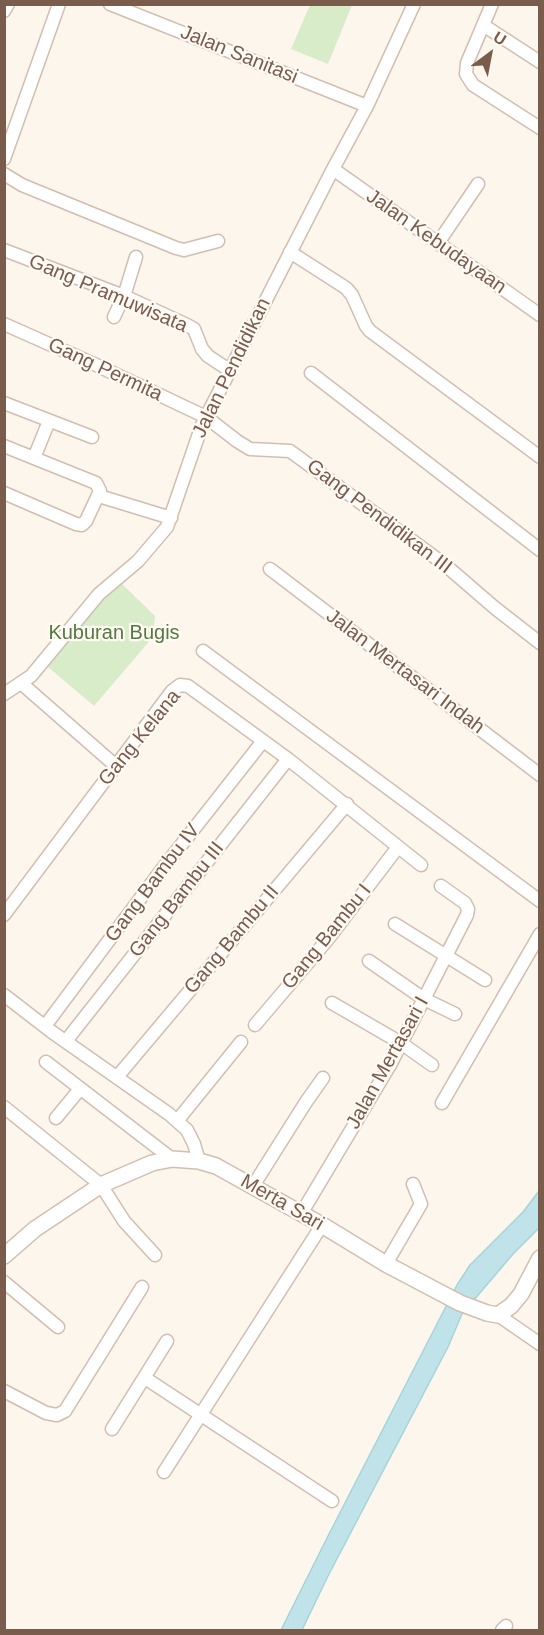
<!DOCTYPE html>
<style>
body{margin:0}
#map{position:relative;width:544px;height:1635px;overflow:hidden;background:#fdf6ec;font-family:Arial,sans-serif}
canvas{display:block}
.frame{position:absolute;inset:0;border:6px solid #7a5c4d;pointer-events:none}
.north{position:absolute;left:460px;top:24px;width:60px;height:60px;-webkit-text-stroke:4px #fffaf3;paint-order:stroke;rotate:32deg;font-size:16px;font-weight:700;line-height:24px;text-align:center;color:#7a5c4d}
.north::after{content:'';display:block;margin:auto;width:21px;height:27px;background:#7a5c4d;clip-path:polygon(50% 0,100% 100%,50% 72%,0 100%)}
</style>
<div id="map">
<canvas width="544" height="1635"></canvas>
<div class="frame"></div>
<div class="north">U</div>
</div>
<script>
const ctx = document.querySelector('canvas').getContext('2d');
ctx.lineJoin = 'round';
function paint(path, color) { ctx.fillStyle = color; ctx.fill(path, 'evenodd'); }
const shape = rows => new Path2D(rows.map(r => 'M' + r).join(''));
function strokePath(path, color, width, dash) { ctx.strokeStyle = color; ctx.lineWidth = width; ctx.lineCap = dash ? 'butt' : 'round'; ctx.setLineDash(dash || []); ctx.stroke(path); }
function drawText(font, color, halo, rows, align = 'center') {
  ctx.font = font + ' Arial,sans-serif'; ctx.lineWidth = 4.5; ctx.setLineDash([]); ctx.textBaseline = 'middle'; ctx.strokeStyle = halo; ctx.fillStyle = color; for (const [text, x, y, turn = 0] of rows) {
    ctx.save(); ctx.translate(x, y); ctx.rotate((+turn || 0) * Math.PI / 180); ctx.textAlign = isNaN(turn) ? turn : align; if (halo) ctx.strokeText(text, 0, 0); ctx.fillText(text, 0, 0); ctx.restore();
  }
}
const green = shape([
 [310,5,352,5,328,64,291,49],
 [120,582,155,616,153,637,94,706,48,667,99,601]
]);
const water = shape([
 [539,1191,539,1228,513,1254,462,1314,448,1347,328,1576,302,1630,281,1630,328,1536,457,1285,470,1265,523,1212,539,1191]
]);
const minor = shape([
 [110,4,367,106],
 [492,4,467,63,466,74,473,85,540,128],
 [4,11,8,4],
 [483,25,540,62],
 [4,159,59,4],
 [333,169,540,315],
 [4,174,22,185,176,248,184,250,218,241],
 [438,243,478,184],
 [4,250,124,296,187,325,194,329,202,349,208,356,229,370],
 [290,252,346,288,352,295,366,326,370,331,540,457],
 [114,317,125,293,136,257],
 [4,324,94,364,206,417,237,441,250,449,290,451,444,564,495,608,540,643],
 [311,373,540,550],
 [4,403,92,437],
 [4,446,96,483,100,491,86,521,82,525,76,524,4,493],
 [34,458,49,421],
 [99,496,171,518],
 [270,569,540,775],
 [203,651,540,901],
 [21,683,116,766],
 [4,694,31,676,99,594,138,561,167,527,202,425,333,169,367,106,414,4],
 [4,915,172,691,180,685,188,686,288,759,421,865],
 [395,924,485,980],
 [369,961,424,999,455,1014],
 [4,995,52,1032,169,1114,187,1130,194,1144,199,1161],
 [332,1003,401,1043,432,1065],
 [255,1025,328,939,398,847],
 [45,1026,160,872,263,741],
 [66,1041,288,759],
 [46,1062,172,1159],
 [117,1077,347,804],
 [442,1103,540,934],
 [4,1107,101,1185,124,1221,155,1255],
 [56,1118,80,1089],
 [177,1121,241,1042],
 [253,1186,306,1102,323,1078],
 [301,1214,390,1065,467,915,468,909,465,903,441,886],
 [386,1264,421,1204,413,1184],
 [4,1282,58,1327],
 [498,1315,540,1344],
 [145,1378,332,1501],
 [4,1391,46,1413,57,1415,65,1411,142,1287],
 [112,1429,167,1341],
 [164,1472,322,1225],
 [502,1630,506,1626]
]);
const tertiary = shape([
 [4,1256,35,1229,101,1185,152,1163,172,1159,199,1161,216,1166,322,1225,386,1264,460,1303,487,1313,498,1315,511,1306,521,1294,540,1258]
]);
const streetNames = [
 ["Jalan Sanitasi",239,55,22],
 ["Jalan Kebudayaan",436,242,35],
 ["Gang Pramuwisata",108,294,23],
 ["Jalan Pendidikan",232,368,-64],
 ["Gang Permita",105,370,25],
 ["Gang Pendidikan III",379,517,37],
 ["Jalan Mertasari Indah",405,672,37],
 ["Gang Kelana",140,738,-51],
 ["Gang Bambu IV",153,883,-53],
 ["Gang Bambu III",177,900,-52],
 ["Gang Bambu I",327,937,-51],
 ["Gang Bambu II",232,940,-50],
 ["Jalan Mertasari I",388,1063,-61],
 ["Merta Sari",282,1203,30]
];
const parkNames = [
 ["Kuburan Bugis",114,633]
];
paint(green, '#d8ecc9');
paint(water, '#bfe3e8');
strokePath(water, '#a5d3da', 1.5);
strokePath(minor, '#d1beb0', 15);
strokePath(tertiary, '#d1beb0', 18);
strokePath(minor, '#fff', 12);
strokePath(tertiary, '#fff', 15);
drawText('20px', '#7a5c4d', '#fffaf3', streetNames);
drawText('20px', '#537a41', '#fffaf3', parkNames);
</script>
